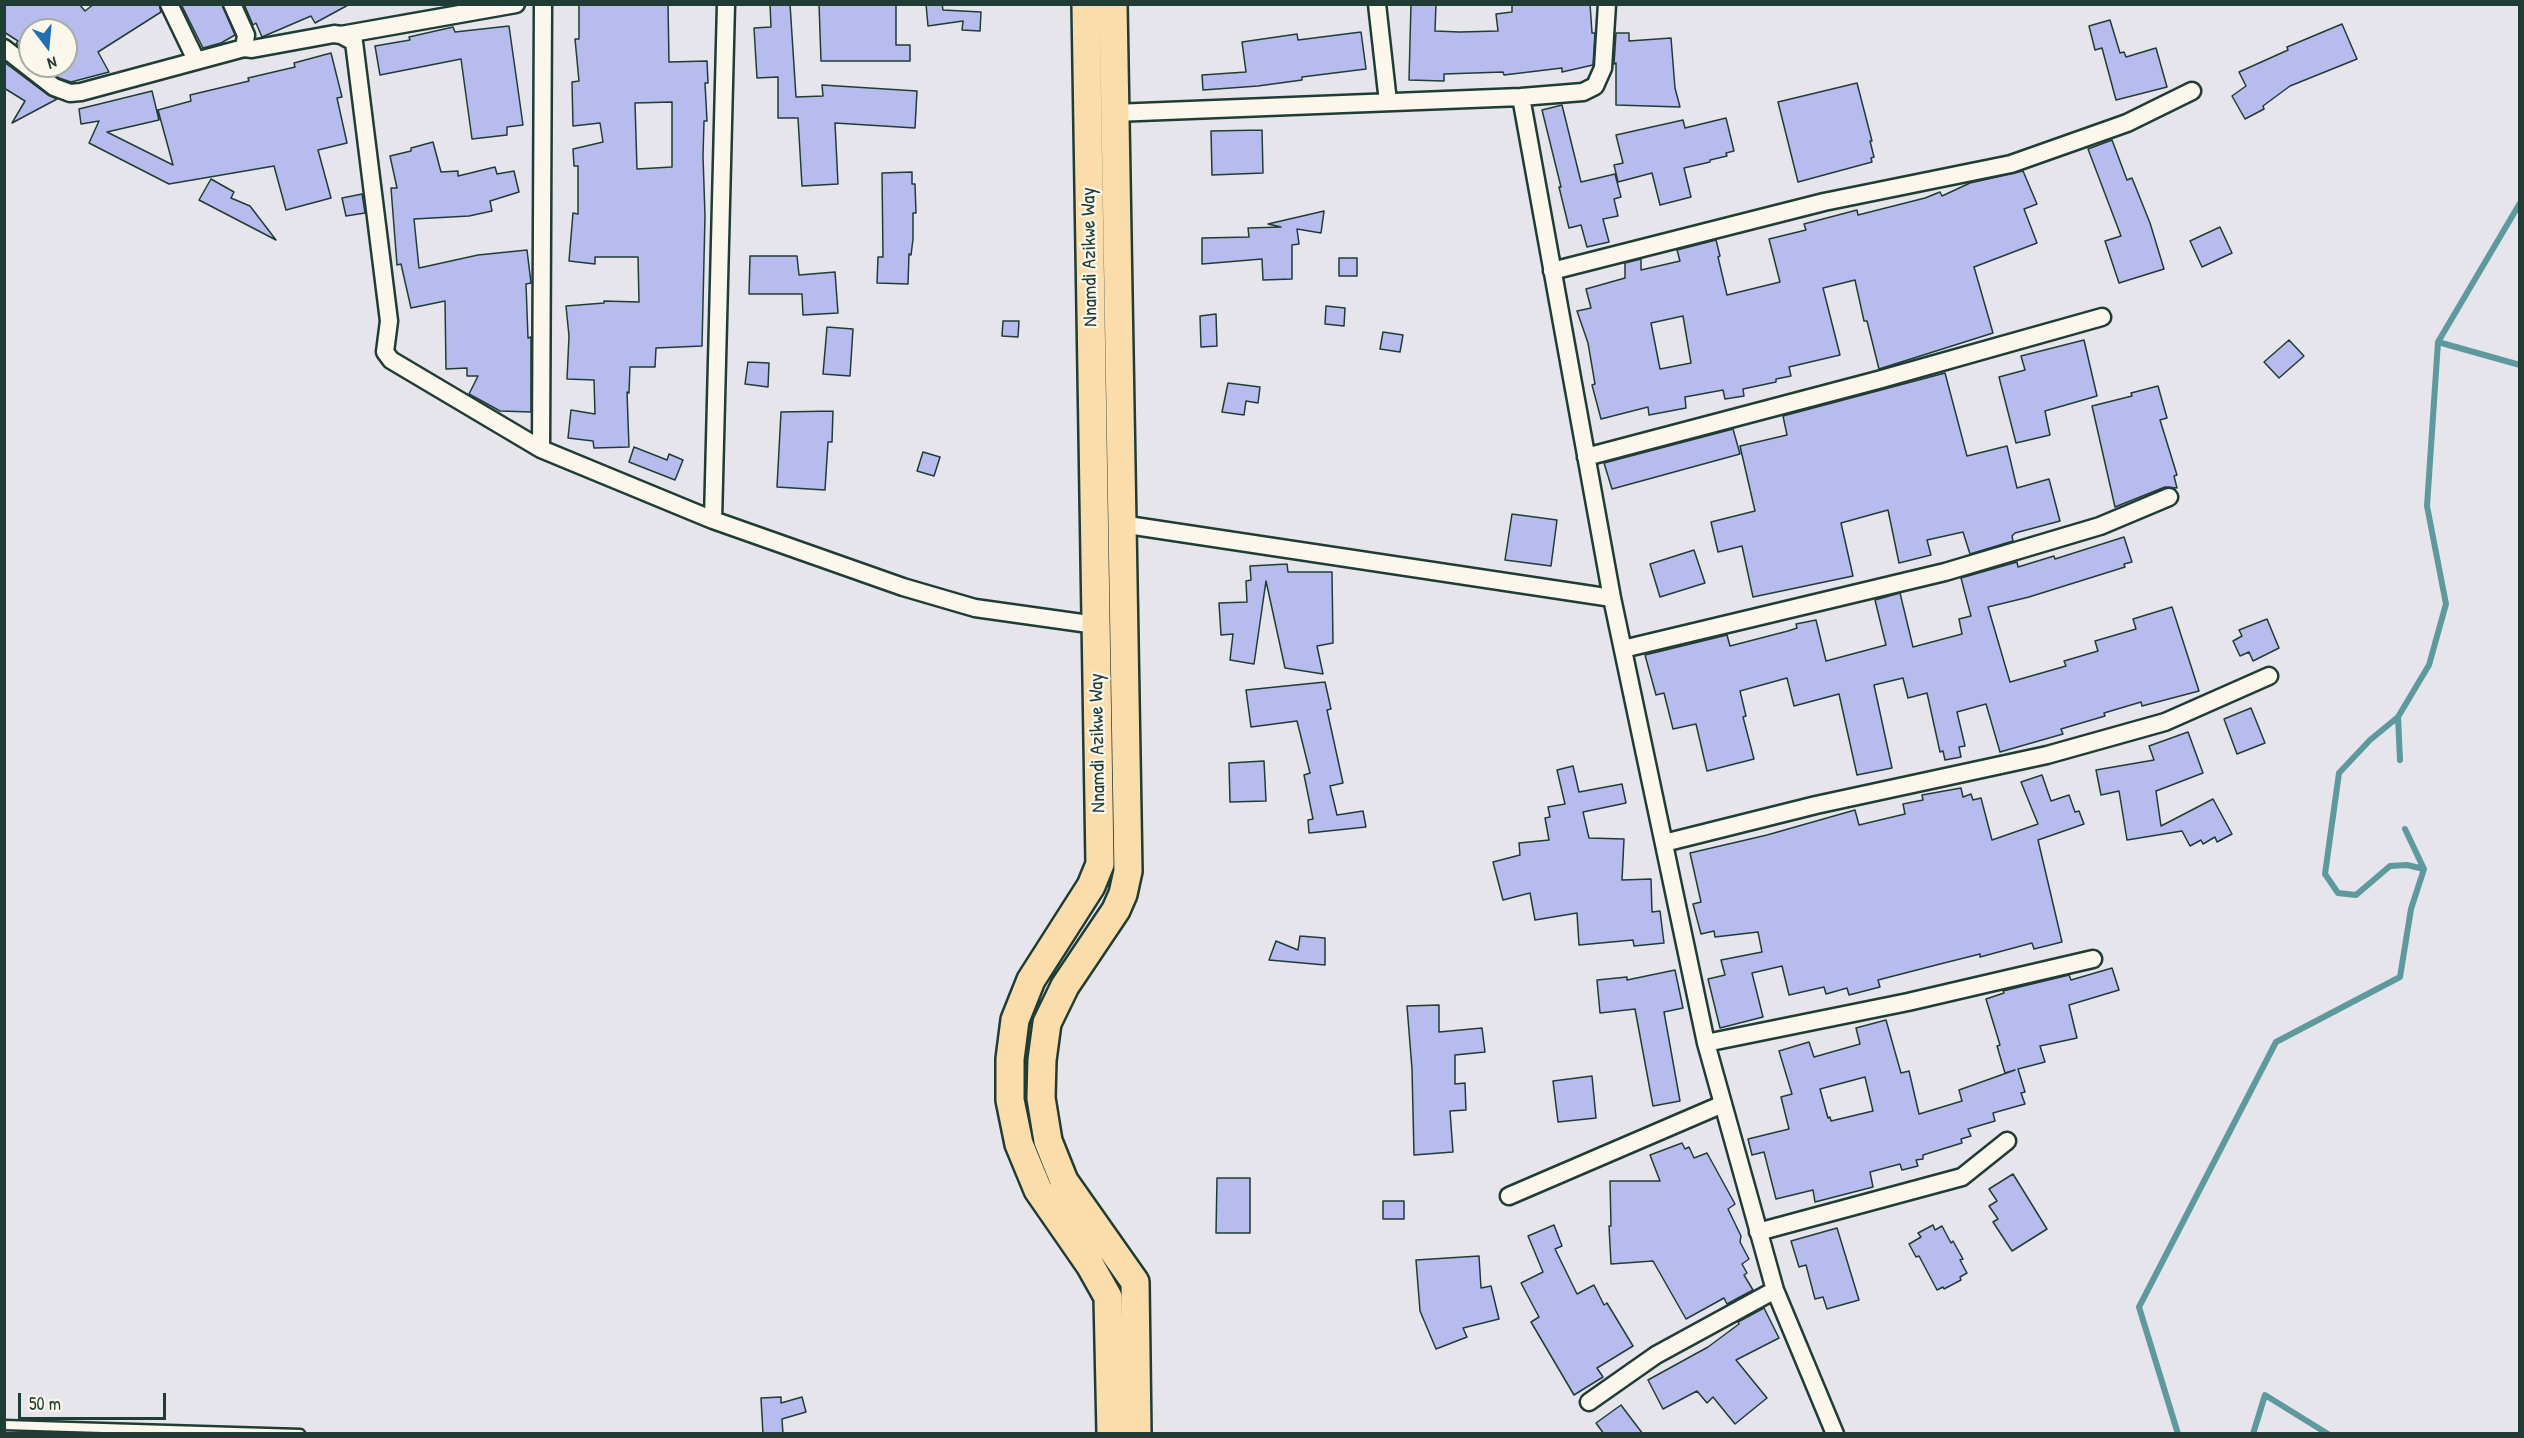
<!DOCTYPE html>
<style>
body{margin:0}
#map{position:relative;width:2524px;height:1438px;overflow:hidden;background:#e7e5ec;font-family:"Patrick Hand",sans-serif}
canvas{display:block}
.frame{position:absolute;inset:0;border:6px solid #1f3d34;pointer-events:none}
.north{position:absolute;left:18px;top:18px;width:60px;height:60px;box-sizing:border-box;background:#fbf7ec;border:2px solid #a3ada2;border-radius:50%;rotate:164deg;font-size:16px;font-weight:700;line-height:24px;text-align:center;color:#1f3d34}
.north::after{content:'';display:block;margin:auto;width:21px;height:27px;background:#1f6fb2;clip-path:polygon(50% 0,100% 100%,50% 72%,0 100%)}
.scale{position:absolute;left:18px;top:1393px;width:148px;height:27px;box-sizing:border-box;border:3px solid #1f3d34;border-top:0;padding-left:8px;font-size:18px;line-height:21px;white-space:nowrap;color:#1f3d34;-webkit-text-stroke:4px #fbf7ec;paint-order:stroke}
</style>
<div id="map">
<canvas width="2524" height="1438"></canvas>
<div class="frame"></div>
<div class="north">N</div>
<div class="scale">50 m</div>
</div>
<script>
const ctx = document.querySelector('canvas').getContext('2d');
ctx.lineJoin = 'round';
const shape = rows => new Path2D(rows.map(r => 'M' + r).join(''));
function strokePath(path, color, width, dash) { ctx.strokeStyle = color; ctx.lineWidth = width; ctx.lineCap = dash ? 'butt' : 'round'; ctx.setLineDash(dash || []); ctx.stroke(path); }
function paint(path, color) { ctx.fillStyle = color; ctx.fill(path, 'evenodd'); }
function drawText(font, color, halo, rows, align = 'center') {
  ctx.font = font + ' "Patrick Hand",sans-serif'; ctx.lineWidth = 4.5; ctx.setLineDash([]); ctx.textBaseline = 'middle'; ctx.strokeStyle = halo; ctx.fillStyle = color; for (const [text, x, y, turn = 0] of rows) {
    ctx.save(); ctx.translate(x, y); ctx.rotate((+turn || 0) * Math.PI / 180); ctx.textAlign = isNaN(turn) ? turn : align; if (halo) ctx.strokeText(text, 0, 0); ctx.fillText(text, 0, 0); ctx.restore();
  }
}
const stream = shape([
 [2438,342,2520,365],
 [2398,717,2370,740,2339,773,2325,874,2338,893,2356,895,2390,866,2407,865,2424,869],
 [2400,760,2398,717,2429,665,2446,604,2427,506,2438,342,2520,203],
 [2178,1434,2139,1307,2276,1042,2400,977,2411,909,2424,869,2405,829],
 [2253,1434,2265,1395,2328,1434]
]);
const building = shape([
 [4,4,79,4,85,11,94,4,159,4,161,12,98,52,109,72,71,82,59,78,44,66,66,66,66,30,30,30,30,55,16,44,18,41,4,32,4,4],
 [181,4,222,4,235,35,221,43,203,48,181,4],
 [244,4,350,4,315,23,311,16,262,37,256,23,253,25,244,4],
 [579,4,668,4,669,62,707,61,708,83,705,83,707,121,704,121,703,156,705,216,702,346,656,348,655,367,630,367,629,393,627,392,629,447,594,448,593,441,568,438,571,410,595,414,594,380,567,379,569,336,566,306,604,303,604,301,639,302,638,257,595,257,595,264,569,261,573,213,578,214,578,166,574,166,573,149,603,142,600,123,573,126,572,82,579,81,575,39,579,39,579,4],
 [672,102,672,167,637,169,635,103,672,102],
 [770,4,790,4,796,97,823,96,822,85,917,91,915,128,835,123,838,184,802,186,798,118,778,118,778,77,757,78,754,28,771,27,770,4],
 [819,4,896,4,896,45,910,45,910,61,821,61,819,4],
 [926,4,942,4,943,10,981,12,980,31,962,30,963,21,928,26,926,4],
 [1411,4,1436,4,1435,31,1460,32,1498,31,1496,14,1512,12,1512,4,1590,4,1592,33,1595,33,1593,65,1562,72,1562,68,1504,75,1503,72,1444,74,1444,81,1409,80,1411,4],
 [2110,20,2120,53,2124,52,2126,57,2156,48,2167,87,2116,100,2102,48,2095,50,2089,26,2110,20],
 [2342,24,2357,59,2290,86,2263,106,2264,109,2245,119,2232,96,2246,86,2239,72,2288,50,2287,47,2342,24],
 [509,26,523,125,507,127,507,135,472,139,461,59,380,75,375,46,410,40,409,37,453,27,455,32,509,26],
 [1361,32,1366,69,1302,77,1302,80,1258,86,1203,90,1202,75,1246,72,1242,42,1297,34,1298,40,1361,32],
 [1616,33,1629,33,1629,41,1671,38,1675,88,1680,107,1616,105,1616,63,1614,64,1616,33],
 [331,53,342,97,337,98,347,143,318,150,331,198,286,210,274,166,169,184,89,143,99,121,81,124,79,109,152,91,159,120,107,132,173,165,158,110,191,101,190,95,249,81,248,78,295,67,294,63,331,53],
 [4,62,48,95,57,99,12,123,25,101,4,88,4,62],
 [1857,83,1872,141,1870,141,1874,157,1871,158,1872,162,1798,182,1778,102,1857,83],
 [1562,105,1581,182,1615,174,1621,197,1614,199,1618,216,1603,219,1609,242,1587,247,1581,225,1569,228,1559,187,1561,187,1542,110,1562,105],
 [1726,118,1734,151,1726,153,1727,156,1710,160,1710,162,1684,168,1691,197,1660,205,1652,173,1618,182,1614,165,1623,163,1616,135,1683,120,1685,128,1726,118],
 [1262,130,1263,173,1212,175,1211,131,1262,130],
 [2112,140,2127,180,2132,178,2150,223,2164,269,2119,283,2105,241,2121,236,2088,149,2112,140],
 [433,142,441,172,458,171,458,176,495,167,497,174,514,171,519,192,490,201,492,211,469,216,414,219,419,268,478,255,527,250,531,283,526,284,528,338,531,337,531,412,500,411,480,400,469,394,478,376,467,376,467,368,446,369,445,301,411,308,401,264,397,265,391,188,397,188,390,156,411,151,411,148,433,142],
 [2023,171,2037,204,2024,209,2037,243,1974,267,1993,333,1879,369,1867,321,1864,321,1855,280,1823,288,1840,355,1789,367,1791,376,1776,379,1776,382,1743,389,1744,396,1725,399,1723,390,1685,397,1686,408,1649,415,1648,407,1601,419,1592,385,1595,384,1588,343,1577,311,1591,308,1586,289,1625,278,1625,263,1641,259,1641,270,1680,261,1677,250,1716,240,1720,256,1718,257,1727,295,1780,282,1769,239,1806,230,1804,224,1857,210,1858,215,1925,198,1940,192,1942,196,1970,183,2023,171],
 [1683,316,1691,363,1660,369,1651,323,1683,316],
 [912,172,912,184,915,184,916,213,913,213,913,239,911,255,909,254,908,284,877,283,878,257,883,257,882,173,912,172],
 [211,179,234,192,231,198,250,206,276,240,199,200,211,179],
 [362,194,365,213,346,216,342,198,362,194],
 [1324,211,1321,233,1297,229,1299,244,1292,245,1292,279,1263,280,1262,259,1202,264,1202,238,1249,237,1248,228,1281,227,1268,224,1324,211],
 [2220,227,2232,253,2202,267,2190,241,2220,227],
 [750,256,797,256,799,275,835,272,838,313,803,315,802,294,749,294,750,256],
 [1339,258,1357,258,1357,276,1339,276,1339,258],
 [1326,306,1345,308,1344,326,1325,324,1326,306],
 [1216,314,1217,346,1201,347,1200,316,1216,314],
 [1003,321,1019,321,1018,337,1002,336,1003,321],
 [827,327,853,329,850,376,823,374,827,327],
 [1383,332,1403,335,1400,352,1380,349,1383,332],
 [2084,340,2097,396,2045,411,2050,435,2016,443,1999,377,2025,370,2021,356,2084,340],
 [2289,340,2304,356,2279,378,2264,362,2289,340],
 [748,362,769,363,768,387,745,384,748,362],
 [1945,373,1967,456,2007,446,2017,488,2049,479,2060,521,2015,533,2012,536,2013,541,1970,554,1963,532,1927,540,1931,555,1899,563,1888,510,1841,523,1853,576,1753,597,1742,546,1718,552,1711,522,1755,511,1740,446,1787,435,1783,416,1945,373],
 [1228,383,1260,387,1258,403,1246,401,1244,415,1222,412,1228,383],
 [2158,386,2167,418,2160,420,2177,475,2174,476,2177,488,2165,487,2115,507,2092,406,2132,396,2131,393,2158,386],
 [833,411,832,442,828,442,825,490,777,487,781,412,833,411],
 [1733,429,1740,454,1612,489,1604,463,1733,429],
 [634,447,667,460,669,454,683,460,675,480,629,462,634,447],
 [923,452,940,457,934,476,917,471,923,452],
 [1512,514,1557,520,1551,566,1505,560,1512,514],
 [2124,537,2132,562,2124,564,2125,567,2029,597,1988,607,2010,682,2066,666,2064,661,2098,651,2095,641,2136,629,2133,619,2172,607,2199,691,2142,706,2141,702,2104,713,2105,716,2061,729,2063,734,2000,752,1986,704,1957,712,1965,746,1959,747,1961,757,1945,760,1943,751,1940,752,1927,693,1908,698,1903,678,1874,685,1892,768,1857,775,1839,694,1794,706,1787,678,1740,691,1746,716,1743,717,1754,759,1707,771,1696,724,1673,729,1664,693,1656,695,1645,655,1727,635,1730,646,1788,631,1797,628,1796,624,1816,620,1826,661,1886,645,1875,600,1900,593,1913,647,1962,634,1959,619,1971,616,1961,578,2017,562,2018,567,2054,556,2055,559,2124,537],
 [1694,550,1705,583,1660,597,1650,564,1694,550],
 [1287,564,1288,572,1332,572,1333,643,1317,646,1323,674,1285,668,1266,581,1254,664,1230,660,1233,634,1221,635,1219,603,1247,602,1246,581,1251,580,1250,566,1287,564],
 [2267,619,2279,648,2253,661,2249,652,2240,656,2233,641,2242,636,2239,630,2267,619],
 [1325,682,1331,709,1327,710,1343,783,1330,786,1337,815,1363,811,1366,827,1309,833,1308,820,1313,819,1304,775,1310,773,1297,721,1251,727,1246,690,1325,682],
 [2251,708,2265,743,2237,754,2224,719,2251,708],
 [2188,732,2203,773,2156,791,2161,826,2213,799,2232,834,2217,842,2215,837,2203,844,2201,840,2190,846,2182,831,2127,840,2119,791,2101,795,2096,770,2154,760,2149,746,2188,732],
 [1264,761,1266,801,1230,802,1229,763,1264,761],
 [1573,766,1579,792,1622,784,1626,803,1583,812,1589,838,1624,839,1622,880,1651,879,1652,912,1660,911,1664,943,1634,946,1633,940,1579,945,1577,913,1535,920,1530,893,1503,900,1493,862,1520,855,1519,843,1549,840,1545,818,1550,817,1548,807,1565,804,1557,770,1573,766],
 [2042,775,2051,801,2069,795,2075,812,2079,811,2084,824,2038,840,2062,942,2034,949,2032,943,1980,957,1980,954,1944,963,1878,980,1880,987,1849,995,1847,988,1826,994,1824,987,1789,995,1782,966,1752,973,1763,1017,1720,1028,1708,979,1725,975,1721,960,1762,952,1758,932,1715,937,1714,931,1701,934,1693,904,1701,902,1690,853,1767,835,1855,810,1859,825,1905,814,1903,804,1923,800,1922,795,1961,788,1963,797,1971,794,1973,800,1981,798,1992,840,2038,824,2021,782,2042,775],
 [1300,936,1325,938,1325,965,1269,960,1276,941,1298,950,1300,936],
 [2112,968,2119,990,2069,1005,2077,1038,2040,1046,2045,1062,2018,1069,2025,1092,2021,1093,2025,1104,1993,1113,1995,1121,1968,1129,1971,1136,1961,1139,1962,1143,1923,1155,1923,1159,1916,1160,1918,1166,1902,1170,1900,1164,1870,1172,1873,1187,1815,1202,1813,1190,1776,1199,1764,1152,1752,1155,1748,1139,1789,1129,1781,1097,1792,1094,1779,1051,1809,1042,1814,1057,1860,1044,1856,1028,1886,1020,1901,1073,1909,1071,1919,1114,1962,1101,1959,1090,2015,1070,2005,1073,1997,1046,2000,1045,1986,999,2004,993,2003,991,2069,975,2071,980,2112,968],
 [1865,1077,1873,1111,1831,1121,1830,1117,1828,1118,1820,1089,1865,1077],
 [1675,970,1683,1008,1664,1012,1680,1101,1653,1106,1635,1009,1600,1013,1597,980,1627,977,1627,980,1675,970],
 [1439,1005,1439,1032,1482,1028,1485,1052,1455,1055,1455,1084,1465,1083,1466,1110,1450,1111,1453,1152,1414,1155,1412,1069,1407,1006,1439,1005],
 [1592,1076,1596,1118,1558,1122,1553,1081,1592,1076],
 [1682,1143,1685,1149,1689,1147,1694,1158,1707,1153,1735,1204,1728,1209,1741,1236,1740,1242,1749,1259,1742,1264,1747,1273,1744,1275,1753,1290,1727,1304,1724,1298,1686,1319,1653,1261,1611,1264,1609,1226,1611,1226,1610,1181,1660,1181,1650,1155,1682,1143],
 [2013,1174,2047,1229,2012,1251,1993,1222,1998,1219,1989,1206,1997,1201,1989,1189,2013,1174],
 [1217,1178,1250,1178,1250,1233,1216,1233,1217,1178],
 [1383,1201,1404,1201,1404,1219,1383,1219,1383,1201],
 [1554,1225,1562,1246,1555,1249,1577,1294,1594,1285,1604,1305,1607,1303,1633,1346,1597,1368,1603,1377,1574,1395,1531,1322,1539,1317,1521,1283,1543,1272,1528,1236,1554,1225],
 [1933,1225,1935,1230,1942,1226,1951,1243,1953,1241,1963,1259,1960,1260,1967,1273,1960,1277,1961,1280,1944,1289,1943,1287,1937,1290,1919,1256,1916,1257,1909,1244,1921,1237,1918,1233,1933,1225],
 [1837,1228,1859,1300,1827,1309,1823,1297,1815,1299,1806,1265,1799,1267,1791,1241,1837,1228],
 [1479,1256,1481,1288,1491,1286,1499,1319,1463,1328,1467,1337,1436,1349,1420,1311,1416,1260,1479,1256],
 [1764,1308,1779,1338,1736,1360,1767,1398,1735,1424,1713,1397,1707,1403,1697,1391,1663,1409,1648,1380,1708,1347,1739,1324,1738,1322,1764,1308],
 [781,1397,781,1403,802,1397,806,1412,782,1419,783,1434,763,1434,761,1398,781,1397],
 [1621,1405,1630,1417,1643,1434,1604,1434,1596,1423,1621,1405]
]);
const service = shape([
 [4,1425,300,1434]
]);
const minor = shape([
 [169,4,196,60],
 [232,4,246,35,244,48,252,49,334,34,341,35,354,42,389,321,385,352,391,360,541,449,713,520,903,587,975,608,1096,625],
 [1377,4,1388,102],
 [341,35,516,4],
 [4,48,54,87,70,93,81,92,244,48],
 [1521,97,1612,598,1706,1043,1775,1290,1835,1434],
 [1114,113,1521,97,1583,92,1595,86,1603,68,1607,4],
 [1552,271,1824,202,2011,164,2127,123,2192,91],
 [541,449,543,4],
 [1586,457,1878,380,2102,317],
 [713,520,726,4],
 [1121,524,1612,598],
 [1623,649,1945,572,2100,526,2169,497],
 [1664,843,1816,805,2047,755,2165,722,2269,676],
 [1706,1043,1908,1002,2093,959],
 [1509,1196,1723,1104],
 [1758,1232,1962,1177,2007,1141],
 [1589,1402,1656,1355,1775,1290]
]);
const trunk = shape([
 [1086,4,1100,864,1091,886,1031,980,1015,1020,1010,1059,1010,1100,1019,1144,1038,1190,1090,1265,1108,1297,1111,1434],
 [1113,4,1128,871,1123,894,1116,910,1065,986,1047,1023,1042,1060,1041,1098,1048,1141,1064,1181,1135,1282,1137,1434]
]);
const streetNames = [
 ["Nnamdi Azikwe Way",1090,257,-91],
 ["Nnamdi Azikwe Way",1098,743,-91]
];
strokePath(stream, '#5e999e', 6);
paint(building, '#b8bbed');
strokePath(building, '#1f3d34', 1.5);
strokePath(service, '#1f3d34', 13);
strokePath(minor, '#1f3d34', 21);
strokePath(trunk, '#1f3d34', 32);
strokePath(service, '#fbf7ec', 8);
strokePath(minor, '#fbf7ec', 16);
strokePath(trunk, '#fbddab', 27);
drawText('20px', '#1f3d34', '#fbf7ec', streetNames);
</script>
